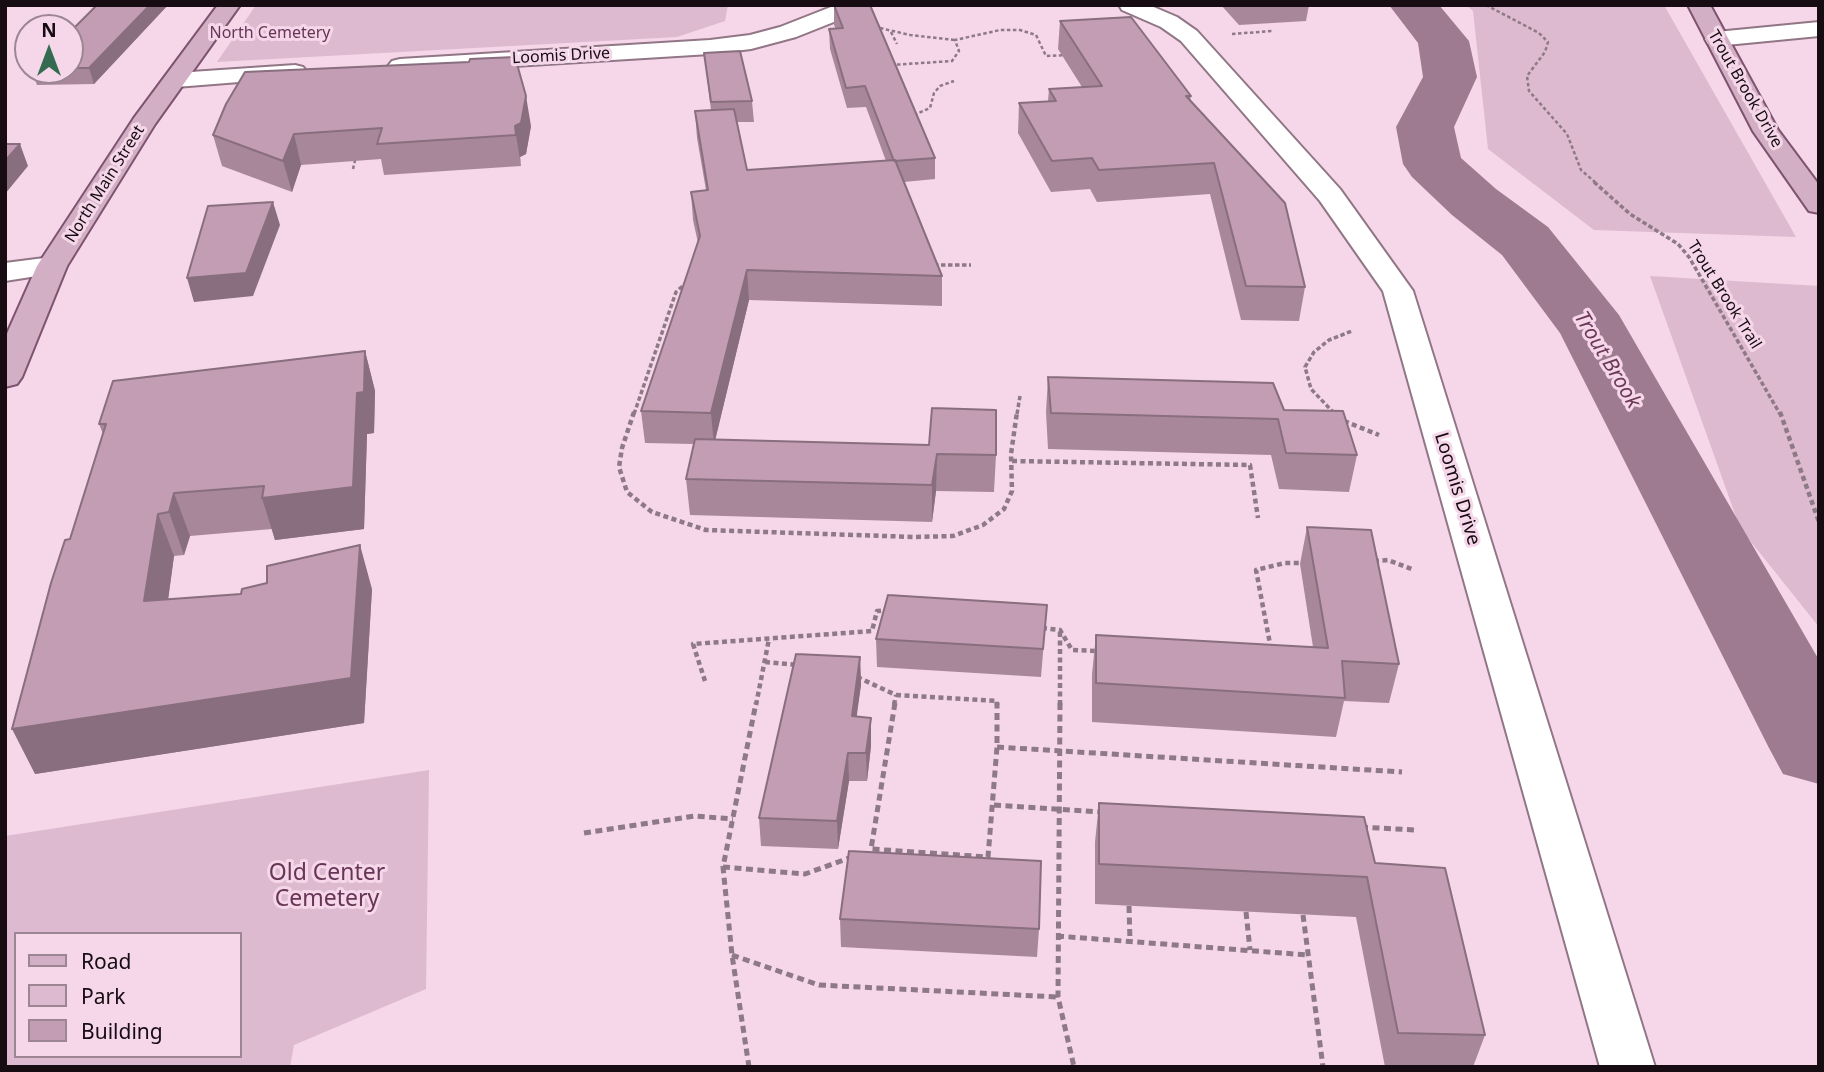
<!DOCTYPE html>
<style>
body{margin:0}
#map{position:relative;width:1824px;height:1072px;overflow:hidden;background:#f5d7e9;font-family:"Noto Sans",sans-serif}
canvas{display:block}
.frame{position:absolute;inset:0;border:7px solid #160c12;pointer-events:none}
.legend{position:absolute;left:14px;top:932px;width:228px;height:126px;box-sizing:border-box;background:#f5d7e9;border:2px solid #9c8693;margin:0;padding:9px 12px;list-style:none;font-size:21px;color:#160c12}
.legend li{display:flex;align-items:center;gap:14px;height:35px}
.legend b{width:35px;border:2px solid #9c8693}
.north{position:absolute;left:14px;top:14px;width:70px;height:70px;box-sizing:border-box;background:#f5d7e9;border:2px solid #9c8693;border-radius:50%;rotate:0deg;font-size:19px;font-weight:700;line-height:28px;text-align:center;color:#160c12}
.north::after{content:'';display:block;margin:auto;width:24px;height:32px;background:#336a50;clip-path:polygon(50% 0,100% 100%,50% 72%,0 100%)}
</style>
<div id="map">
<canvas width="1824" height="1072"></canvas>
<div class="frame"></div>
<ul class="legend">
<li><b style="height:9px;background:#d3afc5"></b>Road</li>
<li><b style="height:19px;background:#ddbacf"></b>Park</li>
<li><b style="height:19px;background:#c39db4"></b>Building</li>
</ul>
<div class="north">N</div>
</div>
<script>
const ctx = document.querySelector('canvas').getContext('2d');
ctx.lineJoin = 'round';
function paint(path, color) { ctx.fillStyle = color; ctx.fill(path, 'evenodd'); }
const shape = rows => new Path2D(rows.map(r => 'M' + r).join(''));
function strokePath(path, color, width, dash) { ctx.strokeStyle = color; ctx.lineWidth = width; ctx.lineCap = dash ? 'butt' : 'round'; ctx.setLineDash(dash || []); ctx.stroke(path); }
function drawText(font, color, halo, rows, align = 'center') {
  ctx.font = font + ' "Noto Sans",sans-serif'; ctx.lineWidth = 6; ctx.setLineDash([]); ctx.textBaseline = 'middle'; ctx.strokeStyle = halo; ctx.fillStyle = color; for (const [text, x, y, turn = 0] of rows) {
    ctx.save(); ctx.translate(x, y); ctx.rotate((+turn || 0) * Math.PI / 180); ctx.textAlign = isNaN(turn) ? turn : align; if (halo) ctx.strokeText(text, 0, 0); ctx.fillText(text, 0, 0); ctx.restore();
  }
}
const green = shape([
 [256,5,728,5,725,21,677,37,217,62],
 [1466,5,1664,5,1796,237,1594,230,1488,149,1473,11],
 [1650,276,1819,286,1819,627,1740,528],
 [429,770,426,989,294,1045,290,1067,5,1067,5,836],
 [16,934,240,934,240,1056,16,1056]
]);
const river = shape([
 [1389,5,1439,5,1469,41,1477,77,1454,127,1461,158,1496,189,1548,227,1619,315,1819,660,1819,784,1783,774,1769,748,1560,333,1502,255,1452,215,1412,177,1403,164,1396,127,1423,77,1418,43,1389,5]
]);
const pathFar3 = shape([
 [1486,5,1539,33,1548,42,1545,52,1527,76,1529,91,1567,134,1581,170,1596,183],
 [880,28,910,35,955,40],
 [891,32,897,44],
 [1232,34,1272,31],
 [891,65,952,61,959,51,955,40,1000,30,1020,30,1036,35,1046,56,1067,55],
 [914,115,930,108,934,93,940,86,954,81],
 [353,169,356,156]
]);
const pathFar2 = shape([
 [1594,182,1630,214,1678,244,1689,257,1780,414],
 [934,265,971,265],
 [1334,413,1311,389,1305,367,1314,352,1329,340,1352,331],
 [634,414,676,292,687,282],
 [1017,414,1020,396]
]);
const pathFar1 = shape([
 [634,412,622,448,619,467,627,492,652,512,706,530,915,537,953,536,983,525,1004,509,1012,491,1011,454,1017,412],
 [1780,412,1819,522],
 [1344,421,1379,435],
 [1012,461,1250,465,1258,518],
 [1374,561,1388,560,1414,570],
 [1042,628,1060,630,1072,650,1098,651],
 [1271,649,1256,570,1285,563,1303,563],
 [765,662,798,665],
 [857,677,896,695],
 [705,681,693,644,872,631,877,611,889,610],
 [896,695,997,701,997,705],
 [756,705,769,639],
 [894,705,896,695],
 [1060,705,1060,631]
]);
const path = shape([
 [895,703,871,849,988,857,997,747,997,703],
 [1060,703,1058,997,1074,1067],
 [997,747,1402,772],
 [994,805,1101,812],
 [1361,827,1415,830],
 [584,833,695,816,733,819],
 [723,867,805,874,852,857],
 [1129,906,1130,941],
 [1246,912,1250,950],
 [1303,915,1323,1067],
 [1057,936,1308,955],
 [732,955,819,985,1058,997],
 [749,1067,732,955,723,867,756,703]
]);
const minor = shape([
 [836,5,867,5,864,10,796,37,751,49,710,54,400,73,392,71,388,66,392,61,400,59,710,40,750,35,780,27,836,5],
 [1119,5,1149,5,1177,17,1197,31,1340,189,1413,291,1655,1067,1600,1067,1383,291,1320,201,1181,41,1161,27,1122,10,1119,5],
 [1819,22,1819,36,1716,46,1708,44,1705,39,1708,34,1716,32,1819,22],
 [295,65,303,67,307,72,303,77,176,87,167,85,164,80,167,75,176,73,295,65],
 [52,257,63,260,67,266,63,272,5,281,5,263,52,257]
]);
const major = shape([
 [218,5,240,5,155,124,67,266,22,377,17,384,5,387,5,338,37,266,134,118,218,5],
 [1688,5,1710,5,1778,130,1819,185,1819,213,1809,211,1753,131,1688,5]
]);
const wall = shape([
 [97,5,168,5,94,84,37,85,31,70,70,70,70,32],
 [834,5,935,158,935,179,904,182,942,276,942,306,749,300,715,440,996,455,994,492,936,491,932,522,690,515,686,479,694,444,645,443,641,411,698,243,693,220,691,192,706,190,697,138,695,111,711,110,704,53,752,101,754,122,736,122,747,170,886,161,866,107,847,108,830,49,829,29,836,29,834,25],
 [1221,5,1309,5,1306,21,1239,25],
 [1060,21,1191,96,1190,101,1305,287,1299,321,1241,320,1210,194,1097,202,1090,189,1051,192,1018,133,1019,103,1048,101,1049,89,1082,87,1058,49],
 [226,104,531,126,526,154,520,157,521,166,384,175,381,159,301,165,292,192,222,166,213,135],
 [365,351,375,391,374,433,367,434,364,529,275,540,272,529,190,536,184,555,174,556,168,599,372,589,364,723,35,774,70,539,103,434,99,424],
 [1048,377,1284,410,1357,455,1349,492,1279,489,1271,455,1048,449,1046,412],
 [1307,527,1399,664,1389,703,1344,701,1336,737,1092,722,1092,674,1096,635,1313,647,1300,564],
 [1047,605,1041,677,877,667,876,639],
 [860,657,861,685,856,716,871,718,871,746,867,781,849,781,838,849,761,846,759,818],
 [1099,803,1375,863,1485,1035,1473,1067,1385,1067,1356,917,1095,904,1095,842],
 [840,919,1039,929,1037,957,841,947]
]);
const shadedWall = shape([
 [150,5,168,5,94,84,89,68],
 [526,96,531,126,526,154,520,157,521,166,516,135,515,126],
 [294,134,301,165,292,192,283,161],
 [20,144,28,166,5,194,5,161],
 [273,202,280,225,253,296,194,302,187,278],
 [747,270,749,300,714,445,711,413],
 [365,351,375,391,374,433,367,434,364,529,275,540,262,498,357,393],
 [937,454,936,491,932,522,932,485],
 [174,493,190,536,184,555,169,512],
 [158,514,174,556,162,645,144,601],
 [360,545,372,589,364,723,35,774,12,729],
 [860,657,861,685,853,743,852,716],
 [871,718,871,746,867,781,866,753],
 [848,753,849,781,838,849,837,821]
]);
const building = shape([
 [97,5,150,5,89,68,70,68,70,32,97,5],
 [834,5,870,5,935,158,894,161,865,86,846,88,829,29,843,28,834,5],
 [1131,17,1191,96,1186,96,1285,203,1305,287,1246,286,1214,163,1099,170,1092,158,1052,161,1019,103,1056,101,1049,89,1102,86,1060,21,1131,17],
 [740,51,752,101,711,102,704,53,740,51],
 [515,57,526,96,521,123,515,126,516,135,377,144,382,128,294,134,283,161,213,135,226,104,245,72,469,62,470,59,515,57],
 [734,109,747,170,895,160,942,276,747,270,711,413,641,411,700,236,691,192,708,190,695,111,734,109],
 [5,144,20,144,5,161,5,144],
 [273,202,246,273,187,278,208,206,273,202],
 [365,351,364,392,357,393,353,487,262,498,264,486,174,493,169,512,158,514,144,601,241,594,242,589,267,583,267,566,360,545,351,678,12,729,51,583,65,540,70,539,106,424,99,424,113,381,365,351],
 [1048,377,1273,383,1284,410,1343,411,1357,455,1286,453,1278,419,1051,413,1048,377],
 [932,408,996,410,996,455,937,454,932,485,686,479,695,439,929,445,932,408],
 [1307,527,1371,530,1399,664,1342,661,1345,698,1096,683,1096,635,1328,648,1307,527],
 [888,595,1047,605,1043,649,876,639,888,595],
 [796,654,860,657,852,716,871,718,866,753,848,753,837,821,759,818,796,654],
 [1099,803,1364,817,1375,863,1445,868,1485,1035,1398,1033,1367,877,1099,864,1099,803],
 [849,851,1041,861,1039,929,840,919,849,851]
]);
const farParknames = [
 ["North Cemetery",270,33]
];
const farStreetnames = [
 ["Loomis Drive",561,56,-3],
 ["Trout Brook Drive",1745,89,60],
 ["North Main Street",105,184,-58],
 ["Trout Brook Trail",1724,295,58]
];
const streetNames = [
 ["Loomis Drive",1457,489,73]
];
const waterNames = [
 ["Trout Brook",1607,360,59]
];
const nearParknames = [
 ["Old Center",327,873],
 ["Cemetery",327,899]
];
paint(green, '#ddbacf');
paint(river, '#9f7b91');
strokePath(minor, '#917686', 4);
strokePath(major, '#7e536e', 4);
strokePath(pathFar3, '#8e7986', 2.5, [3.5, 2.5]);
strokePath(pathFar2, '#8e7986', 3.5, [4.5, 2.5]);
strokePath(pathFar1, '#8e7986', 4.5, [5, 3.5]);
strokePath(path, '#8e7986', 5, [7, 4.5]);
paint(minor, '#fff');
paint(major, '#d3afc5');
paint(wall, '#a8879b');
paint(shadedWall, '#886e7e');
paint(building, '#c39db4');
strokePath(building, '#886e7e', 2);
drawText('16px', '#673556', '#f5d7e9', farParknames);
drawText('16px', '#160c12', '#f5d7e9', farStreetnames);
drawText('19px', '#160c12', '#f5d7e9', streetNames);
drawText('italic 21px', '#6b3959', '#f5d7e9', waterNames);
drawText('23px', '#673556', '#f5d7e9', nearParknames);
</script>
